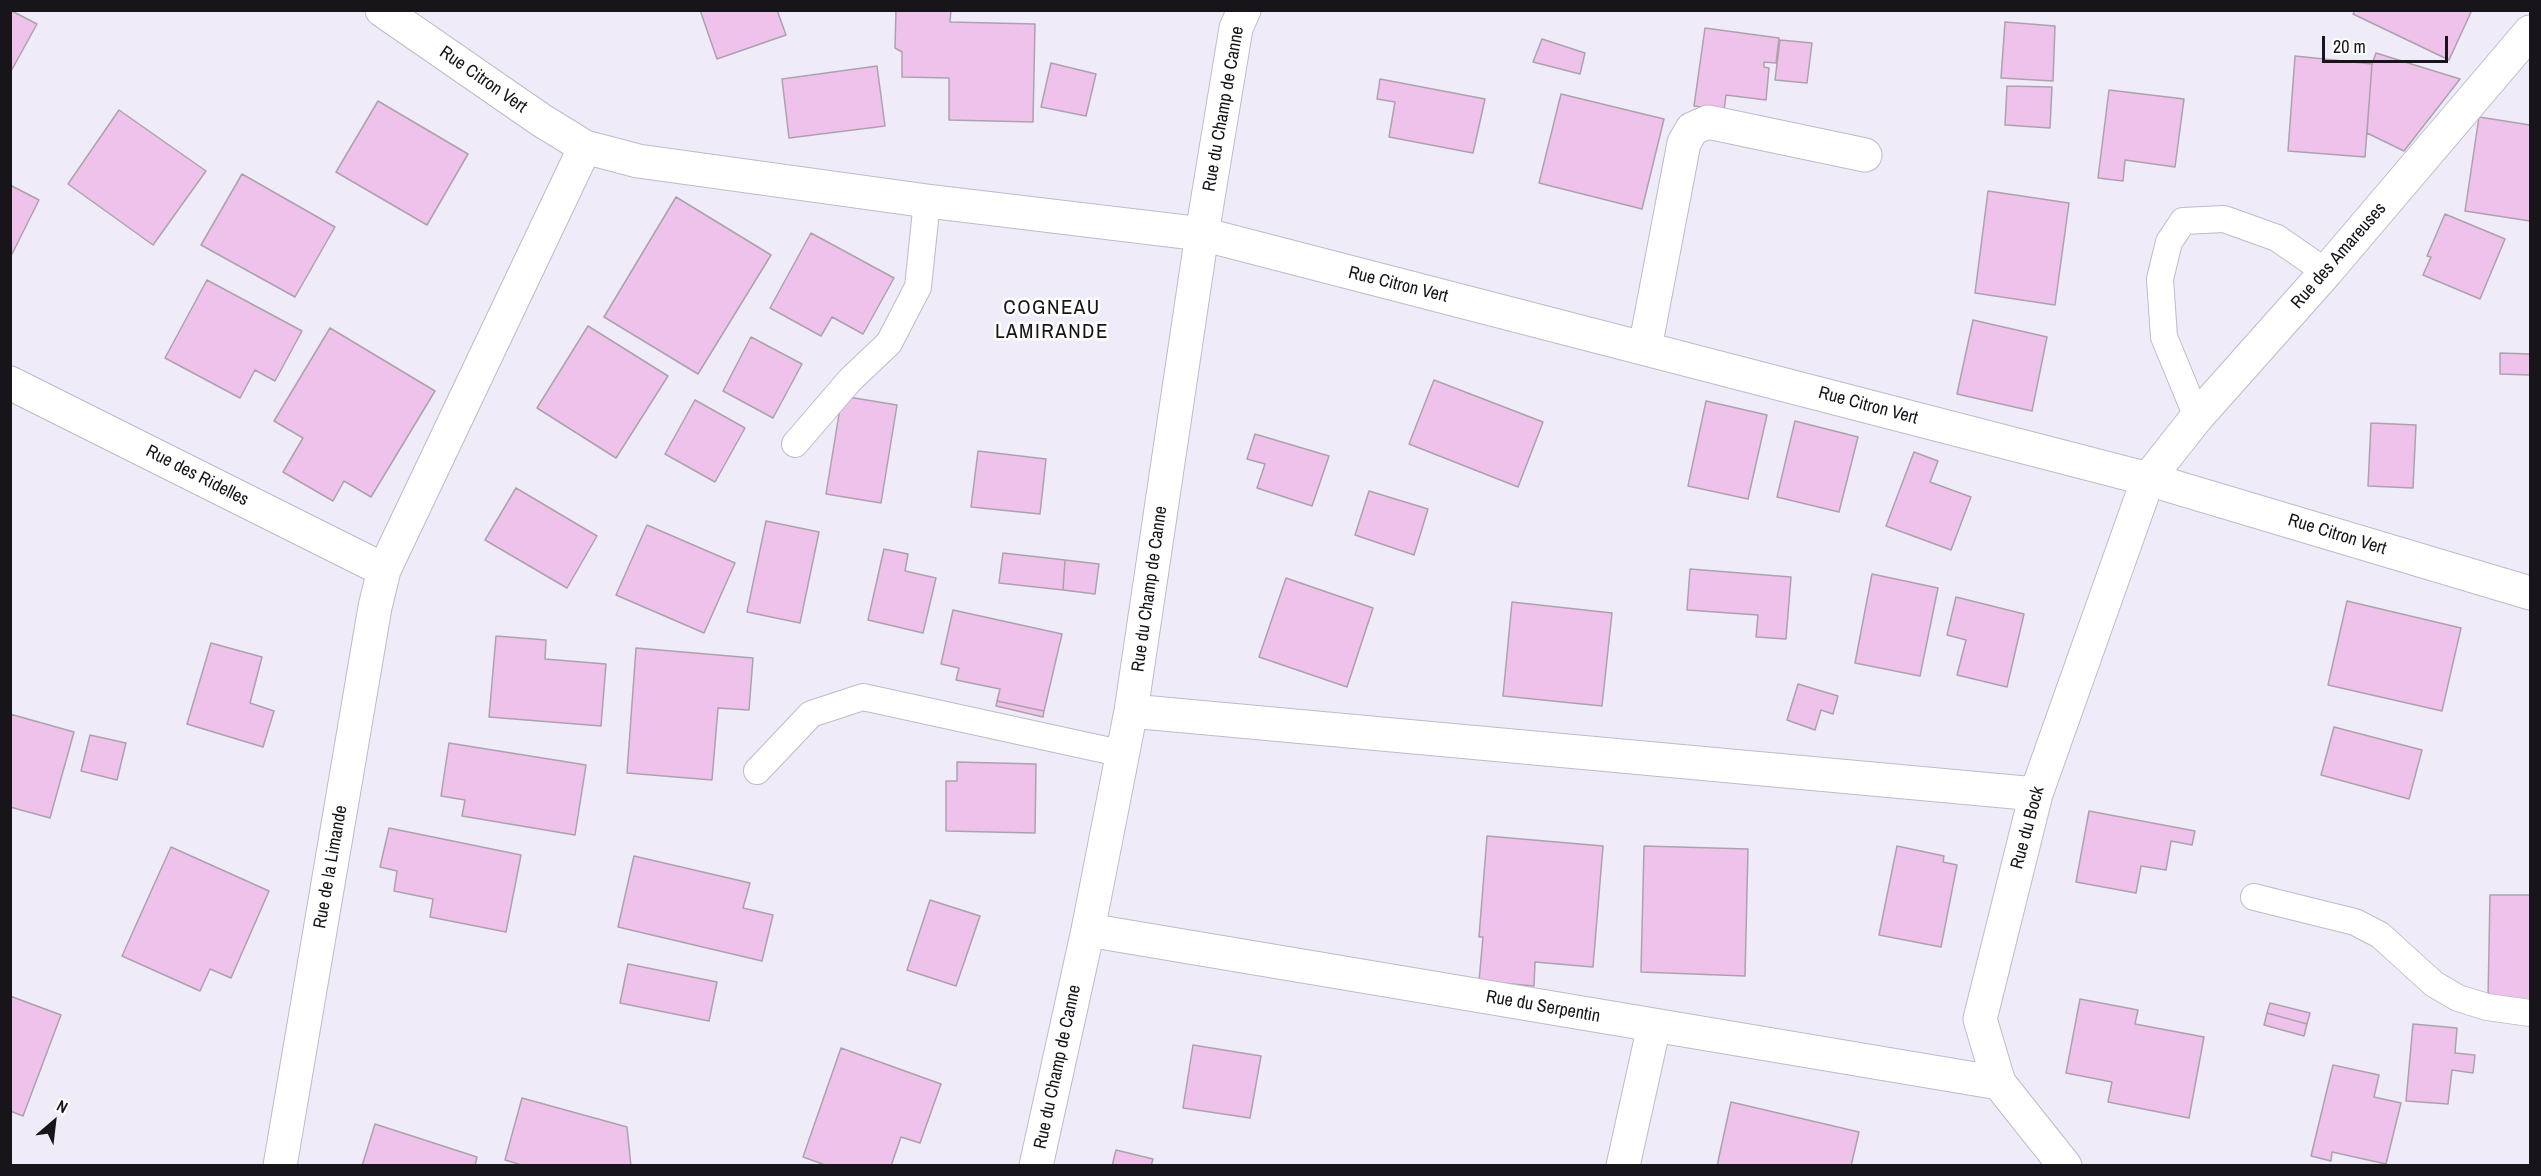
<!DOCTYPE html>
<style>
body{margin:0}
#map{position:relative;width:2541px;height:1176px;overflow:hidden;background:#efebf9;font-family:"Archivo Narrow",sans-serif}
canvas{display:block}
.frame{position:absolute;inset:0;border:12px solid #17151a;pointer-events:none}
.north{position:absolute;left:24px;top:1092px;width:60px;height:60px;-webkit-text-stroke:4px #fff;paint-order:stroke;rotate:28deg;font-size:16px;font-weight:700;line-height:24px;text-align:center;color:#17151a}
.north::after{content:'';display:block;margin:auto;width:21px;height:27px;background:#17151a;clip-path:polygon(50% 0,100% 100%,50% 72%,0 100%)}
.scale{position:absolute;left:2322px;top:36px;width:126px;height:27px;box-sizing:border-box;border:3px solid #17151a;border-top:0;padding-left:8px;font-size:18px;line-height:21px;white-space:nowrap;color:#17151a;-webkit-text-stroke:4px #fff;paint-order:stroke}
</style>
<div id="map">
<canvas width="2541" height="1176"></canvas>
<div class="frame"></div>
<div class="north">N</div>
<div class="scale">20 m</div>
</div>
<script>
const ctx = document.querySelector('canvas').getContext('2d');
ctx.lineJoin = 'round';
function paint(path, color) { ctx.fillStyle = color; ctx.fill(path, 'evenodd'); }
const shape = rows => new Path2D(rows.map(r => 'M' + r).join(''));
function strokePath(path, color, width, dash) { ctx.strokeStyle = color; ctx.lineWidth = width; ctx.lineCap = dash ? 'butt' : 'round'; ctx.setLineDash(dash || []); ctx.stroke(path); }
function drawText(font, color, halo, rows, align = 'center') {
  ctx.font = font + ' "Archivo Narrow",sans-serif'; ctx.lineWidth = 5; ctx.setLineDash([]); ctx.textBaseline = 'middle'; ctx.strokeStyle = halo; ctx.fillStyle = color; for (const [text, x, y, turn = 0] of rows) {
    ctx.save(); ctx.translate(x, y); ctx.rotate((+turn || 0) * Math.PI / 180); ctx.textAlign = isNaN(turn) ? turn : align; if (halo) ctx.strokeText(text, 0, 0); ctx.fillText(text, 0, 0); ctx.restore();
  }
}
const building = shape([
 [10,10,37,24,10,73,10,10],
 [700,10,777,10,786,35,717,59,700,10],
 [896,10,951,10,950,22,1035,24,1033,122,949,120,949,78,902,77,902,52,895,48,896,10],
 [2355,10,2472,10,2449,60,2353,14,2355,10],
 [2005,22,2055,26,2053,81,2001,78,2005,22],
 [1705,28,1779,38,1776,63,1764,62,1764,67,1769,68,1766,100,1726,95,1724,110,1694,106,1705,28],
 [1542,39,1585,53,1580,74,1533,62,1542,39],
 [1780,40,1812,43,1807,83,1775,80,1780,40],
 [2376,53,2460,79,2404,151,2367,133,2372,64,2376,53],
 [2295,56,2372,64,2365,157,2288,151,2295,56],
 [1051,63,1096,74,1086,116,1041,107,1051,63],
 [877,66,885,126,789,138,782,79,877,66],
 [1380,79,1485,99,1473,153,1389,137,1395,102,1377,99,1380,79],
 [2007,86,2052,87,2050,128,2005,125,2007,86],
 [2109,90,2184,99,2175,167,2125,160,2123,181,2098,178,2109,90],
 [1561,94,1664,119,1642,209,1539,183,1561,94],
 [378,101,468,154,427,225,336,172,378,101],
 [119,110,206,171,153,245,68,184,119,110],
 [2479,117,2530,125,2530,221,2465,211,2479,117],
 [242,174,335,227,295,297,201,245,242,174],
 [10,185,39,200,10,258,10,185],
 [1988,191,2069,203,2055,305,1975,293,1988,191],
 [676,197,771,255,698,374,604,317,676,197],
 [2445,214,2505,239,2480,299,2423,275,2431,257,2427,256,2445,214],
 [811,233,894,278,863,334,832,317,821,336,770,308,811,233],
 [207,280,302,331,275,381,255,370,240,398,165,358,207,280],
 [1973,320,2047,337,2032,411,1957,394,1973,320],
 [588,326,668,376,616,458,537,408,588,326],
 [330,328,435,391,371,497,344,481,333,501,283,472,303,438,274,421,330,328],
 [751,337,802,364,773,418,723,391,751,337],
 [2500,353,2530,354,2530,375,2500,374,2500,353],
 [1434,380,1543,422,1518,487,1409,444,1434,380],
 [842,396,897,405,881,503,826,494,842,396],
 [695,400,745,428,715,482,665,454,695,400],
 [1706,401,1767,415,1748,499,1688,486,1706,401],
 [1795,421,1858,437,1839,512,1777,497,1795,421],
 [2371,423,2416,425,2413,488,2368,486,2371,423],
 [1255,434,1329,456,1312,506,1257,488,1265,464,1247,459,1255,434],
 [978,451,1046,459,1040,514,971,507,978,451],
 [1914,452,1938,461,1930,482,1971,497,1951,550,1886,526,1914,452],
 [516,488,597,536,567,588,485,540,516,488],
 [1369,491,1428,509,1414,555,1355,535,1369,491],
 [766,521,819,532,800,623,747,612,766,521],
 [647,525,735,563,704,633,616,595,647,525],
 [884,549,908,554,905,571,936,578,923,633,868,620,884,549],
 [1003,553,1065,560,1063,590,999,583,1003,553],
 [1065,560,1099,564,1095,594,1063,590,1065,560],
 [1690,569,1791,577,1786,639,1756,637,1758,615,1687,610,1690,569],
 [1872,574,1938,588,1920,676,1855,663,1872,574],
 [1286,578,1373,608,1347,687,1259,657,1286,578],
 [1956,597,2024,614,2007,687,1957,675,1966,640,1947,635,1956,597],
 [2347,601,2461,628,2442,711,2328,685,2347,601],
 [1512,602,1612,613,1602,706,1503,696,1512,602],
 [953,610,1062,634,1044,711,997,701,1000,689,956,680,959,668,941,664,953,610],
 [496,636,546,640,545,659,606,664,601,726,489,717,496,636],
 [211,643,262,657,250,703,274,711,263,747,187,724,211,643],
 [636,648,753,658,749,710,718,708,712,780,627,773,636,648],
 [1798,684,1838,696,1833,714,1821,710,1815,730,1787,720,1798,684],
 [997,701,1044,711,1043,717,996,706,997,701],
 [10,714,74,732,50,818,10,807,10,714],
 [2334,727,2422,750,2409,799,2321,775,2334,727],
 [90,735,126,743,117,780,81,771,90,735],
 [449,743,586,765,575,835,462,816,465,800,441,796,449,743],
 [957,762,1036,764,1035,833,946,831,946,781,957,781,957,762],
 [2089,811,2195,831,2192,845,2171,841,2166,870,2141,866,2136,893,2076,882,2089,811],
 [389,828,521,855,506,932,430,917,433,899,394,891,397,871,380,867,389,828],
 [1487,836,1603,846,1593,967,1535,962,1534,986,1479,981,1483,937,1479,937,1487,836],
 [1644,846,1748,849,1745,976,1641,972,1644,846],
 [1897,846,1944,856,1943,862,1957,865,1941,947,1879,935,1897,846],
 [171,847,269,891,231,978,210,969,200,991,122,956,171,847],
 [634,856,750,883,743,908,773,915,762,961,618,927,634,856],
 [2490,895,2530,895,2530,1000,2488,999,2490,895],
 [930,900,980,916,956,986,907,970,930,900],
 [628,964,717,982,709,1021,620,1003,628,964],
 [10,996,61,1015,23,1116,10,1111,10,996],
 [2080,999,2138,1010,2135,1024,2204,1037,2189,1118,2108,1102,2112,1082,2066,1073,2080,999],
 [2270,1003,2310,1013,2307,1024,2267,1013,2270,1003],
 [2267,1013,2307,1024,2304,1036,2264,1025,2267,1013],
 [2413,1024,2457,1028,2455,1053,2475,1055,2473,1073,2452,1070,2448,1104,2406,1101,2413,1024],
 [1193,1045,1261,1056,1250,1118,1183,1108,1193,1045],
 [841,1048,941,1084,920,1143,901,1137,891,1166,828,1166,803,1157,841,1048],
 [2333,1065,2379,1075,2374,1097,2401,1103,2386,1164,2332,1152,2331,1161,2311,1156,2333,1065],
 [522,1098,627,1127,631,1166,525,1166,505,1160,522,1098],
 [1731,1102,1859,1132,1851,1166,1717,1166,1731,1102],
 [375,1124,477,1157,475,1166,362,1166,375,1124],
 [1116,1150,1153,1159,1151,1166,1112,1166,1116,1150]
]);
const service = shape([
 [2197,417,2164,337,2160,279,2169,242,2183,221,2224,219,2277,238,2326,272],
 [795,444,850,380,889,343,918,287,927,201],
 [757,771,811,714,863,697,1124,754],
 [2254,897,2355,922,2380,935,2434,984,2458,998,2487,1007,2530,1013]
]);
const minor = shape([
 [382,10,541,120,585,147,638,161,927,201,1202,234,2148,479,2530,593],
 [1645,348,1684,143,1692,129,1708,122,1865,155],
 [10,383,384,570],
 [1131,711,2036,794],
 [1088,930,1999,1083],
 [280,1166,375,607,384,570,585,147],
 [1036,1166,1088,930,1131,711,1202,234,1236,28,1244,10],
 [1623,1166,1654,1026],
 [2065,1166,1999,1083,1980,1019,2036,794,2148,479,2197,417,2326,272,2530,32]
]);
const streetNames = [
 ["Rue Citron Vert",483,80,35],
 ["Rue du Champ de Canne",1224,109,-80],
 ["Rue des Amareuses",2339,256,-49],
 ["Rue Citron Vert",1398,285,14],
 ["Rue Citron Vert",1868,406,15],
 ["Rue des Ridelles",197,476,27],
 ["Rue Citron Vert",2337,535,17],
 ["Rue du Champ de Canne",1150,589,-82],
 ["Rue du Bock",2028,828,-75],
 ["Rue de la Limande",331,867,-80],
 ["Rue du Serpentin",1543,1007,10],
 ["Rue du Champ de Canne",1058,1067,-78]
];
const quarterNames = [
 ["COGNEAU",1052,308],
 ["LAMIRANDE",1052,332]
];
paint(building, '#efc2eb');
strokePath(building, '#ada2ac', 1.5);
strokePath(service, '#bfbbc8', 28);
strokePath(minor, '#bfbbc8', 35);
strokePath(service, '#fff', 26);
strokePath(minor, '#fff', 33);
drawText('18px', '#17151a', '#fff', streetNames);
ctx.letterSpacing = '1.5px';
drawText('21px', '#17151a', '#fff', quarterNames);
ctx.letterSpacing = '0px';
</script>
